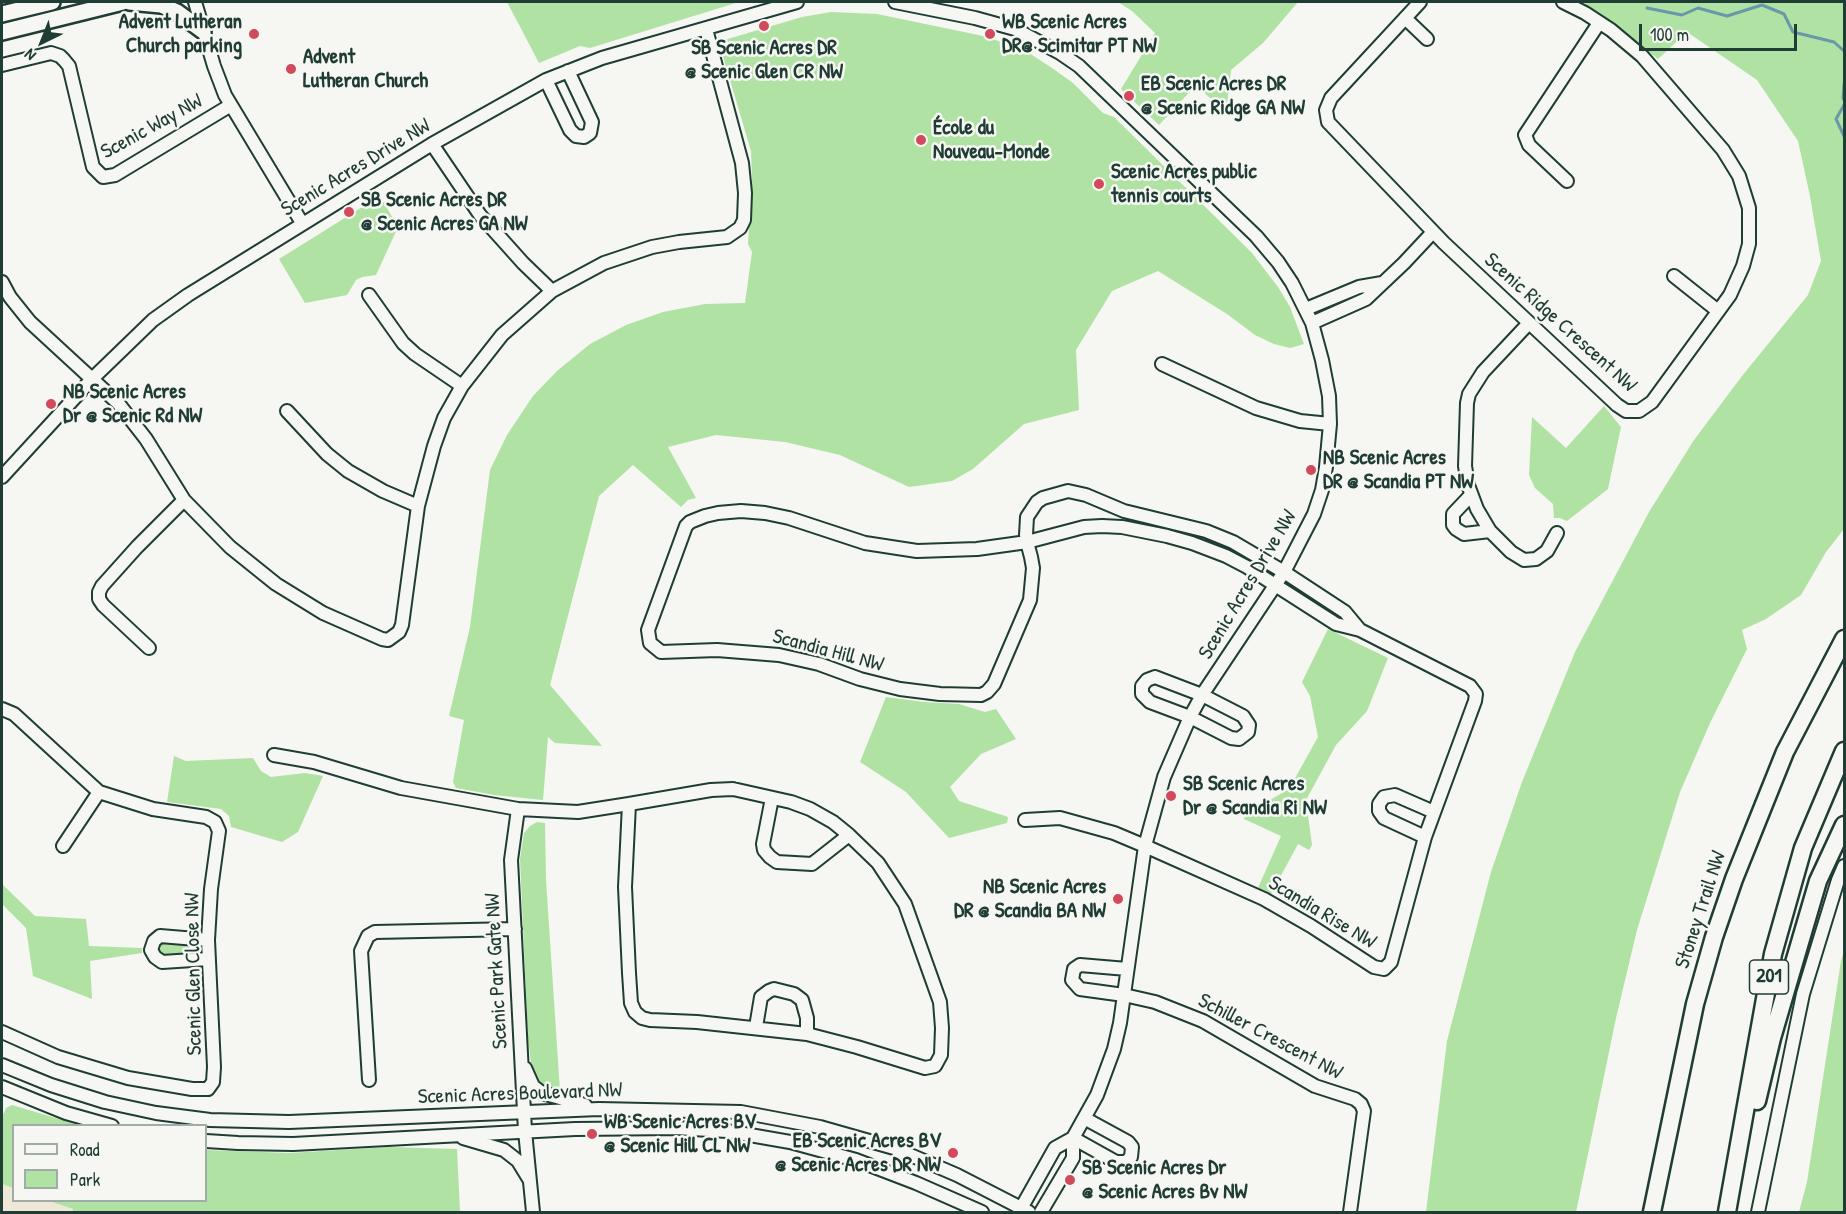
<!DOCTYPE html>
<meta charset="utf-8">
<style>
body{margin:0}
#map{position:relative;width:1846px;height:1214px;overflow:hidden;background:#f6f6f2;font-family:"Patrick Hand",sans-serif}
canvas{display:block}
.frame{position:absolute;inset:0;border:3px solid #1f3d34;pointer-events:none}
.legend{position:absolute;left:12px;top:1124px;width:195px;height:78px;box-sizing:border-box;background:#f6f6f2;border:2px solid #a0aca6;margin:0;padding:8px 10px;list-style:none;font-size:18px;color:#1f3d34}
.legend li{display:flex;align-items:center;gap:12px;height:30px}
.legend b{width:30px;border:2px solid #a0aca6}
.north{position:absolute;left:12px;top:12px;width:60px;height:60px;-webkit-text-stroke:4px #f6f6f2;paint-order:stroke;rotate:223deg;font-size:16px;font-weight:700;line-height:24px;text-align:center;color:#1f3d34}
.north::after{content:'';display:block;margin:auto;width:21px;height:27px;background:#1f3d34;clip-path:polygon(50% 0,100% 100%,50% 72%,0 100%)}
.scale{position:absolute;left:1639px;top:24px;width:158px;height:27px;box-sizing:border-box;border:3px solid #1f3d34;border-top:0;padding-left:8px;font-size:18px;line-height:21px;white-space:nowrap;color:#1f3d34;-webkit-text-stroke:4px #f6f6f2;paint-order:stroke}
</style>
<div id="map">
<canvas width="1846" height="1214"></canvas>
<div class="frame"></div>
<ul class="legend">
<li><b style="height:8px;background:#f6f6f2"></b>Road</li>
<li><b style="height:16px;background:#afe2a3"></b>Park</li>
</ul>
<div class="north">N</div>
<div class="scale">100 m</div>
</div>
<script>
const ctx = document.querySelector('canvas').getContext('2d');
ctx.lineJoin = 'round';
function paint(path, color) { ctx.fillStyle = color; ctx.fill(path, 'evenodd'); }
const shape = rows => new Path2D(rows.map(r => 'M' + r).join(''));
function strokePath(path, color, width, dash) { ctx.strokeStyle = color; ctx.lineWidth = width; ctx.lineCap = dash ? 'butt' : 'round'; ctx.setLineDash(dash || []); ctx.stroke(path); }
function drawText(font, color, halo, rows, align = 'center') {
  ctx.font = font + ' "Patrick Hand",sans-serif'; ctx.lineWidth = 5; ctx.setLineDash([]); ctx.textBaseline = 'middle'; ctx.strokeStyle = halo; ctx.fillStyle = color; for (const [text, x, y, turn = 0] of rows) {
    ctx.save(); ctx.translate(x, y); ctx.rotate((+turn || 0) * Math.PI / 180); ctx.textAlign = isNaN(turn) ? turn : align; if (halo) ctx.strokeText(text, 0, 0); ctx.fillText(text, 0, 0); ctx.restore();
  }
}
const built = shape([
 [2,1184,13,1188,14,1200,49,1201,73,1209,72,1212,2,1212]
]);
const green = shape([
 [507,2,739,2,590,48,580,46,539,63],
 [1118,2,1298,2,1263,43,1231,70,1226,113,1196,85,1159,125,1121,89,1155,33,1132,11],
 [1583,2,1844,2,1844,529,1826,552,1801,595,1766,619,1742,630,1747,649,1710,723,1680,792,1637,930,1616,1018,1576,1212,1426,1212,1447,1041,1491,872,1522,782,1575,652,1649,512,1694,440,1742,376,1808,295,1821,261,1810,196,1798,141,1757,80,1687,32,1658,59],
 [831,12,877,14,988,37,1029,53,1052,68,1073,83,1103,113,1114,117,1252,253,1278,287,1290,307,1304,344,1290,348,1274,344,1255,335,1227,314,1158,271,1112,291,1076,350,1079,410,1024,424,973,469,952,481,909,487,840,455,785,442,716,435,668,447,696,498,688,500,681,507,633,465,599,496,550,685,602,746,555,743,548,737,543,800,494,795,456,788,453,782,464,720,449,716,470,627,490,470,507,435,533,396,557,371,590,344,626,325,663,312,705,304,745,303,752,252,748,244,752,178,751,151,720,46,721,41,802,17],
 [380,196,398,227,376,275,362,277,356,280,347,295,305,303,279,259],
 [1604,406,1621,427,1608,489,1567,521,1560,518,1554,518,1553,504,1535,488,1529,475,1532,417,1566,448],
 [1328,629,1388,658,1367,711,1336,745,1306,800,1312,845,1309,850,1298,844,1271,894,1258,888,1281,836,1244,819,1246,814,1289,789,1318,737,1310,696,1302,682],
 [886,697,924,702,959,704,985,712,996,709,1016,739,981,754,950,787,959,801,1008,817,1007,823,949,838,906,792,860,762],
 [174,756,186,761,253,758,261,771,271,777,305,773,323,776,298,832,282,842,231,827,229,816,221,809,167,802],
 [537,822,545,823,546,880,560,1092,547,1089,534,1077,531,1063,528,1040,520,859,524,833,530,826],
 [2,884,35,916,86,919,89,946,142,948,142,953,90,961,92,999,33,976,26,928,2,904],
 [167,941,195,949,198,952,166,956,161,954,159,950,160,945],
 [1844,950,1844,1212,1799,1212,1807,1182,1841,961],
 [12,1105,79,1125,14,1126,13,1188,2,1184,2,1117,6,1108],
 [389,1147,457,1149,460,1212,72,1212,73,1209,49,1201,206,1200,206,1150,289,1153]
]);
const stream = shape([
 [1647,8,1682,15,1698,8,1727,16,1762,5,1784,14,1793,32,1834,42,1844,51],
 [1844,84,1843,98,1844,100],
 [1844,105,1836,119,1844,136]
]);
const minor = shape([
 [195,2,214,66,225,95,302,223],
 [895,2,975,18,1015,29,1060,53,1079,66,1256,236,1278,262,1292,283,1312,323,1322,360,1329,396,1330,424,1326,467,1322,490,1314,514,1284,572,1202,695,1190,717,1164,777,1145,846,1120,1023,1114,1049,1097,1095,1073,1138,1073,1158,1041,1212],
 [1420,2,1331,98,1326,110,1328,122,1444,243,1617,405,1626,411,1639,411,1652,402,1730,295,1743,266,1749,244,1749,208,1739,176,1723,150,1642,56,1611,30,1585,13,1563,2],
 [1405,18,1427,39],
 [2,65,51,53,60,56,64,60,69,66,93,167,103,177,115,175,231,105],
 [546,80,570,130,576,136,584,137,590,133,592,122,568,71],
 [432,144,480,215,523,263,552,291],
 [1567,181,1529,145,1525,135,1599,23],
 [1674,276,1718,311],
 [2,282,10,297,30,322,118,403,146,439,184,500,230,547,276,584,323,613,382,639,388,640,399,632,402,625,418,506,434,446,444,418,462,386,502,335,552,291,604,263,652,247,679,242,727,237,740,228,744,220,745,193,742,163,706,29],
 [369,295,403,343,415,354,462,386],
 [1306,309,1359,287,1382,283],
 [1312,323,1366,299,1404,263,1433,232],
 [1529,323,1483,372,1469,394,1467,403,1465,466,1468,485,1477,509,1490,531,1511,552,1524,560,1536,559,1547,551,1557,533],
 [1162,364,1256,408,1300,421,1330,424],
 [287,411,327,454,348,471,383,491,418,506],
 [2,477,92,379,153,320,188,295,432,144,546,80,602,58,797,2],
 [1471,495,1453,514,1453,525,1456,529,1464,534,1490,531],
 [149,648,103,605,99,599,99,592,102,586,137,547,184,500],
 [1155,677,1202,695,1243,716,1249,725,1248,732,1239,739,1231,738,1190,717,1150,702,1142,694,1142,686,1147,680,1155,677],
 [2,709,14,714,99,792,153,809,206,817,215,822,219,831,211,889,208,940,214,1067,213,1082,208,1089,192,1089,128,1078,58,1057,2,1032],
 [274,755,314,762,401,788,518,809,578,812,629,804],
 [733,789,791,802,810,809,833,822,849,835,878,863,905,904,940,1002,942,1028,941,1055,935,1066,925,1068,857,1047,807,1034,697,1022,650,1020,642,1018,635,1012,631,1003,629,973,625,887,629,804,711,790,733,789],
 [772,798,763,844,764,850,770,857,777,862,812,864,849,835],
 [518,809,511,860,525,1131,533,1212],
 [1025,820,1060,818,1114,833,1145,846,1264,899,1311,926,1374,967,1384,969,1391,962,1425,837,1475,701,1476,694,1470,686,1360,630,1336,624,1247,567,1226,556,1192,543,1167,536,1122,527,1102,526,1084,527,1027,542,977,549,917,551,865,543,789,518,765,513,741,511,718,513,705,516,690,522,686,526,648,630,650,643,661,652,717,650,779,655,819,664,860,679,900,689,940,694,981,695,987,692,994,684,1030,600,1033,568,1031,557,1027,542,1026,535,1027,517,1037,502,1043,498,1068,491,1086,495,1124,511,1206,531,1233,542,1284,572,1345,612,1360,630],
 [1425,837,1384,818,1379,811,1379,804,1384,797,1395,795,1434,812],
 [63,846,99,792],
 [208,940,160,936,154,941,151,950,155,957,162,962,208,959],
 [1127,969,1080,965,1074,969,1072,980,1080,989,1124,995,1155,1002,1203,1021,1315,1086,1355,1099,1361,1104,1364,1111,1350,1212],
 [756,1027,761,997,769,991,774,989,794,994,802,1000,807,1018,807,1034],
 [2,1065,51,1085,105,1102,156,1113,210,1120,289,1122,599,1109,741,1112,820,1127,894,1148,957,1175,1029,1212],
 [525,1068,533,1086,542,1093,585,1105],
 [369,1080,361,951,368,936,375,932,515,929],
 [2,1087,66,1113,112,1126],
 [463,1138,504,1150,518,1161,529,1179],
 [1073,1138,1116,1162,1126,1162,1131,1157,1132,1147,1128,1142,1084,1118],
 [206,1141,238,1143,293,1144,575,1129,675,1128,727,1131,790,1142,856,1160,916,1183,982,1212],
 [1019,1212,1055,1148,1073,1138],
 [1758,1212,1803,994,1838,880,1844,866]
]);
const major = shape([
 [129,2,161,5,177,12,203,31],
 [2,14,52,2],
 [2,32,123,2]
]);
const highway = shape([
 [1757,1101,1772,1038,1818,881,1844,825],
 [1652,1212,1695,1004,1714,937,1734,879,1785,752,1844,639],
 [1727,1212,1773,954,1803,848,1844,751]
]);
const markers = [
 [764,26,6,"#d1495b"],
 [254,34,6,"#d1495b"],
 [990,34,6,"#d1495b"],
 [291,69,6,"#d1495b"],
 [1129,96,6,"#d1495b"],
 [921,140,6,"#d1495b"],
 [1099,184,6,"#d1495b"],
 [349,212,6,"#d1495b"],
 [51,404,6,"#d1495b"],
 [1311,470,6,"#d1495b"],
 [1171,796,6,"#d1495b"],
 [1118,899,6,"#d1495b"],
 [592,1134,6,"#d1495b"],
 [953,1153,6,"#d1495b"],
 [1070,1180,6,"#d1495b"]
];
const shields = [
 [1769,977,39]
];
const shieldNames = [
 ["201",1769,977]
];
const poiNames = [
 ["Advent Lutheran",242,22,"right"],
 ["Church parking",242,46,"right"],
 ["WB Scenic Acres",1002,22],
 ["DR@ Scimitar PT NW",1002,46],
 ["SB Scenic Acres DR",764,48,"center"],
 ["@ Scenic Glen CR NW",764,72,"center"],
 ["Advent",303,57],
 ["Lutheran Church",303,81],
 ["EB Scenic Acres DR",1141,84],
 ["@ Scenic Ridge GA NW",1141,108],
 ["École du",933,128],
 ["Nouveau-Monde",933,152],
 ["Scenic Acres public",1111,172],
 ["tennis courts",1111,196],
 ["SB Scenic Acres DR",361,200],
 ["@ Scenic Acres GA NW",361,224],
 ["NB Scenic Acres",63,392],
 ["Dr @ Scenic Rd NW",63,416],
 ["NB Scenic Acres",1323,458],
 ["DR @ Scandia PT NW",1323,482],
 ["SB Scenic Acres",1183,784],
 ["Dr @ Scandia Ri NW",1183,808],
 ["NB Scenic Acres",1106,887,"right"],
 ["DR @ Scandia BA NW",1106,911,"right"],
 ["WB Scenic Acres BV",604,1122],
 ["@ Scenic Hill CL NW",604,1146],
 ["EB Scenic Acres BV",941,1141,"right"],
 ["@ Scenic Acres DR NW",941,1165,"right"],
 ["SB Scenic Acres Dr",1082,1168],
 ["@ Scenic Acres Bv NW",1082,1192]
];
const streetNames = [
 ["Scenic Way NW",152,127,-29],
 ["Scenic Acres Drive NW",356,168,-31],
 ["Scenic Ridge Crescent NW",1560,323,42],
 ["Scenic Acres Drive NW",1248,585,-59],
 ["Scandia Hill NW",828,651,15],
 ["Stoney Trail NW",1701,910,-72],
 ["Scandia Rise NW",1322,913,31],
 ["Scenic Park Gate NW",497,971,-93],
 ["Scenic Glen Close NW",194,974,-91],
 ["Schiller Crescent NW",1270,1037,28],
 ["Scenic Acres Boulevard NW",520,1094,-2]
];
paint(built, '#f0e8d7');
paint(green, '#afe2a3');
strokePath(stream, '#6998ab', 3);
strokePath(minor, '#1f3d34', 16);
strokePath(major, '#1f3d34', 20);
strokePath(highway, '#1f3d34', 21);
strokePath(minor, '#f6f6f2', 12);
strokePath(major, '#f6f6f2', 15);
strokePath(highway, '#f6f6f2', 16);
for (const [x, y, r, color] of markers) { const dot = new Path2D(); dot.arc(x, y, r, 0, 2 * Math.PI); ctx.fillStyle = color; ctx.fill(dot); strokePath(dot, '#f6f6f2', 2); }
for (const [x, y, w] of shields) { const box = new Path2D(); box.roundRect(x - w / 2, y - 17, w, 34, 4.5); ctx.fillStyle = '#f6f6f2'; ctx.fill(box); strokePath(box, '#1f3d34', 1.5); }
drawText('bold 20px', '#1f3d34', null, shieldNames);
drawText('bold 21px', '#1f3d34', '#f6f6f2', poiNames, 'left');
drawText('21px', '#1f3d34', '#f6f6f2', streetNames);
</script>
